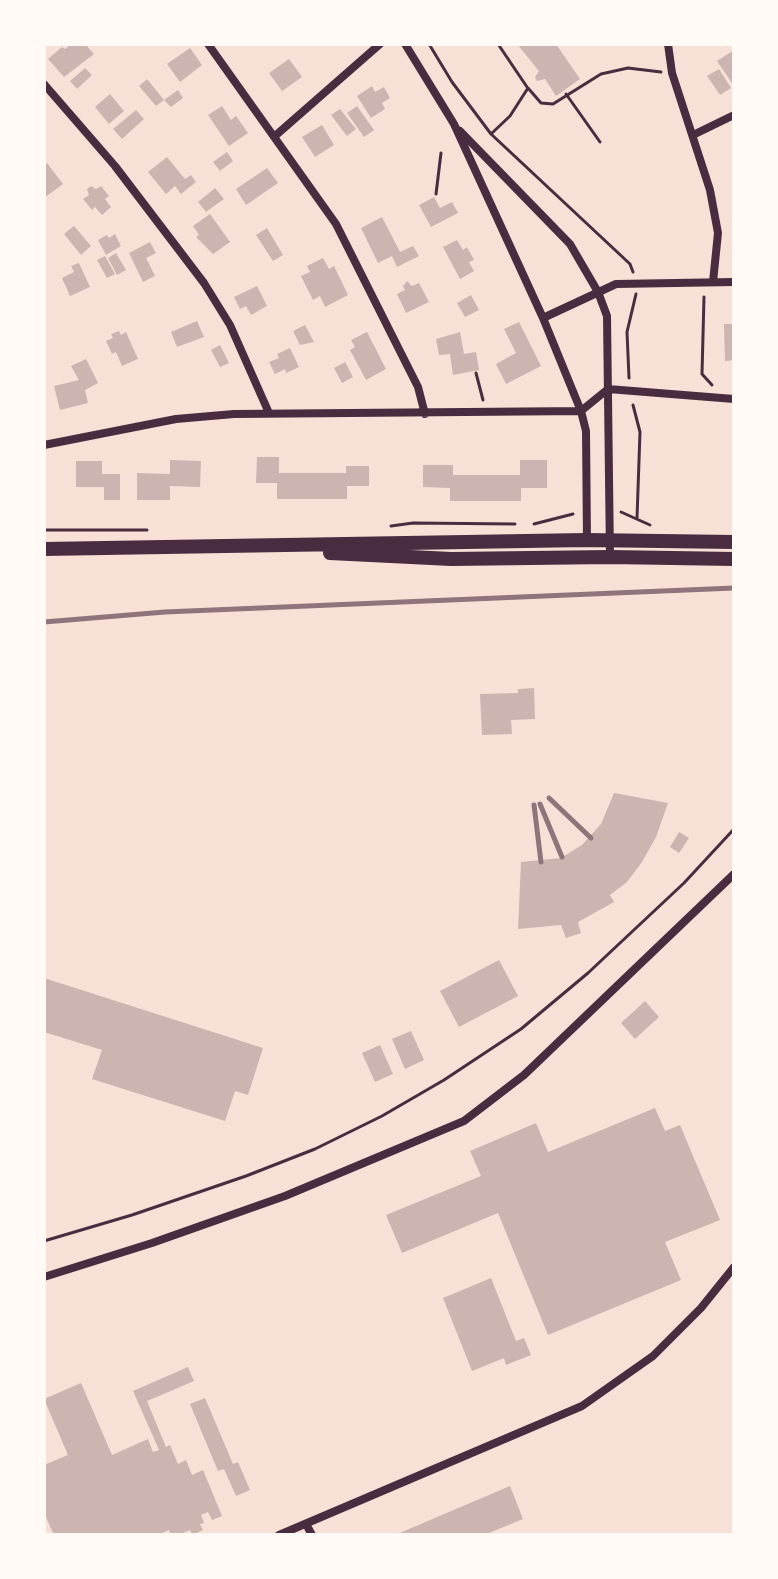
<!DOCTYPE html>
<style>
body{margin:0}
#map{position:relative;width:778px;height:1579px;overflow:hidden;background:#f7e1d7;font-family:"Roboto Serif",serif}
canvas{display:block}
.frame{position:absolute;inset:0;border:46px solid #fffaf5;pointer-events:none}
</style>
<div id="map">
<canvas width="778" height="1579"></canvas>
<div class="frame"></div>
</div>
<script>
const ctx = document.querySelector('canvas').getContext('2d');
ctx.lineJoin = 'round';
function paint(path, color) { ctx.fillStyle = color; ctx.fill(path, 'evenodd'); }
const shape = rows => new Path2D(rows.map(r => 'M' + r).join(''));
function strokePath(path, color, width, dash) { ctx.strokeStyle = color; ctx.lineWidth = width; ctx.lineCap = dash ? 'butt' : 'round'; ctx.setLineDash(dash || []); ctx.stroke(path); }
const building = shape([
 [71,44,85,44,94,54,64,77,48,59,62,47,65,49],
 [517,44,556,44,580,79,556,96,545,79,537,81,535,77,539,71],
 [190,48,202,65,180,82,167,64],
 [734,50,734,86,717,61],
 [289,59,302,77,282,91,269,73],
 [85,68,92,75,77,89,70,81],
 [719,69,731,88,720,95,707,76],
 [147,79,164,100,156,106,139,86],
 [372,86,375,92,384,87,390,98,382,103,385,109,371,118,357,96],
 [178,90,183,98,171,107,164,100],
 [110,94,124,111,109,124,95,107],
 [222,106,231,120,236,116,248,133,229,146,208,115],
 [357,106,374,130,364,137,347,113],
 [340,109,356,129,347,136,331,115],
 [136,110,144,119,122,139,113,129],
 [322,125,334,145,315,157,302,137],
 [227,152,233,161,220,171,213,162],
 [167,157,185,179,191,175,196,182,181,194,175,186,166,194,148,172],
 [47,163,63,184,44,198,44,166],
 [267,168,278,183,246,205,236,189],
 [91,186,96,189,101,186,109,196,105,199,111,207,102,215,95,207,92,210,83,199,89,195,87,189],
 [215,188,224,199,206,212,198,202],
 [434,197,440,208,452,202,458,213,431,227,419,205],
 [210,214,230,242,213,254,196,237,199,235,193,226],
 [382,217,400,252,413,246,419,256,397,267,392,256,378,263,361,228],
 [74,226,91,246,81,255,64,234],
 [267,228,283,255,273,261,256,235],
 [115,234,121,246,106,255,98,240,107,235,109,238],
 [457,240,463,250,467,247,474,260,469,262,474,271,460,279,443,247],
 [150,242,156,253,146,258,155,276,143,282,129,253],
 [116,253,126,270,117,275,108,258],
 [105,256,115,274,107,278,97,260],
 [323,258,329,269,334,266,348,295,325,307,320,296,313,300,301,276,310,272,307,266],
 [79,263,90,287,70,296,62,278,74,272,71,266],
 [407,281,412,286,419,283,429,302,406,313,397,294,405,290,403,286],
 [257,286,267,306,251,315,246,306,240,309,234,297],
 [471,295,479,310,465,317,457,303],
 [197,321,204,337,177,347,171,332],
 [519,322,541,366,506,384,496,364,516,353,504,329],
 [724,324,734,324,734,360,725,361],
 [305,325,314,342,300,345,293,331],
 [119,331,121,335,126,332,138,359,122,366,116,352,112,354,106,341,113,338,111,334],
 [367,332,386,369,366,380,350,350,355,347,351,340],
 [460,332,464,354,476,352,479,370,453,375,450,354,439,355,436,339],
 [220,345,229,363,220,367,211,350],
 [290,348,299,367,286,373,285,369,275,374,269,362,279,358,277,354],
 [86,359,98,383,85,390,88,403,60,410,54,386,79,380,71,366],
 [345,362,353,377,342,383,334,368],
 [257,457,279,457,279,473,346,473,346,466,369,466,369,486,347,486,347,499,277,499,277,483,256,483],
 [170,460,201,461,200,487,170,486,170,500,137,500,137,473,170,474],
 [520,460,547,460,547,488,521,488,521,501,450,501,450,488,423,487,423,465,453,465,453,475,520,475],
 [76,461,102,461,102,474,120,474,120,500,104,500,104,487,76,487],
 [534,688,535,719,511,720,512,734,482,735,480,694,518,693,518,689],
 [614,793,668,803,656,837,642,862,627,882,610,895,614,902,578,922,581,933,566,938,561,925,518,929,521,862,561,858,582,845,601,824],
 [679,832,689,838,679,853,670,847],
 [499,960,518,996,459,1027,440,991],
 [44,978,263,1048,248,1095,235,1091,225,1121,92,1079,102,1050,44,1032],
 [645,1001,659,1017,635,1039,621,1023],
 [411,1031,424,1060,405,1069,392,1039],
 [380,1045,393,1074,375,1082,362,1053],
 [655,1108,665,1131,680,1125,720,1220,665,1242,681,1280,548,1335,498,1213,402,1253,386,1215,481,1176,470,1151,536,1123,548,1152],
 [491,1278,516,1341,524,1338,531,1355,506,1365,504,1358,472,1371,443,1298],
 [188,1367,194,1381,147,1401,166,1447,170,1445,178,1464,186,1460,192,1475,203,1470,222,1516,212,1520,208,1512,201,1515,204,1523,200,1524,203,1530,192,1535,190,1530,178,1535,171,1535,169,1530,158,1535,54,1535,44,1513,44,1465,68,1455,44,1399,81,1383,112,1455,148,1439,153,1452,159,1450,133,1391],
 [205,1398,233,1464,238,1462,250,1490,236,1496,224,1469,218,1471,190,1404],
 [510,1486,523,1519,484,1535,395,1535]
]);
const path = shape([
 [429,44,452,82,491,134,630,264,633,272],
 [498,44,527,87],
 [566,94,600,142],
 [491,134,510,116,528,88,541,103,553,104,601,74,628,68,661,72],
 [734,158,734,168],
 [436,194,441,153],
 [704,297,702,374,712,385],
 [476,373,483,400],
 [629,378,627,332,636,294],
 [633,405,640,432,637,518],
 [621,512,650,525],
 [534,524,573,514],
 [391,526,413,523,515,524],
 [44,530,147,530],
 [44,1241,132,1215,246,1176,315,1149,382,1116,444,1080,521,1029,588,973,684,883,734,829]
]);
const minor = shape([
 [208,44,336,224,418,387,425,414],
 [405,44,454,124,543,318,581,411,586,431,587,542],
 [668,44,672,73,710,190,718,233,713,282],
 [44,84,115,166,204,283,230,325,269,413],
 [460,131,570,244,598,292,607,316,610,557],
 [693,135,734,115],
 [275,136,380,44],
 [543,318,616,284,734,282],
 [44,445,176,419,234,414,581,411,608,389,734,399],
 [44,1277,152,1243,285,1196,464,1121,524,1075,734,874],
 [306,1524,312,1535],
 [279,1535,582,1406,653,1356,701,1308,734,1267]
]);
const secondary = shape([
 [44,549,586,540,734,542],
 [330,553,451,559,610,557,734,559]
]);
const rail = shape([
 [44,622,165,612,734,588],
 [549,798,591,838],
 [540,804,562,857],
 [534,805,541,862]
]);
paint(building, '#ccb4b1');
strokePath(path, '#4a2c40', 3);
strokePath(minor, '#4a2c40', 8);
strokePath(secondary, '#4a2c40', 14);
strokePath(rail, '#8f747c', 5);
</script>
